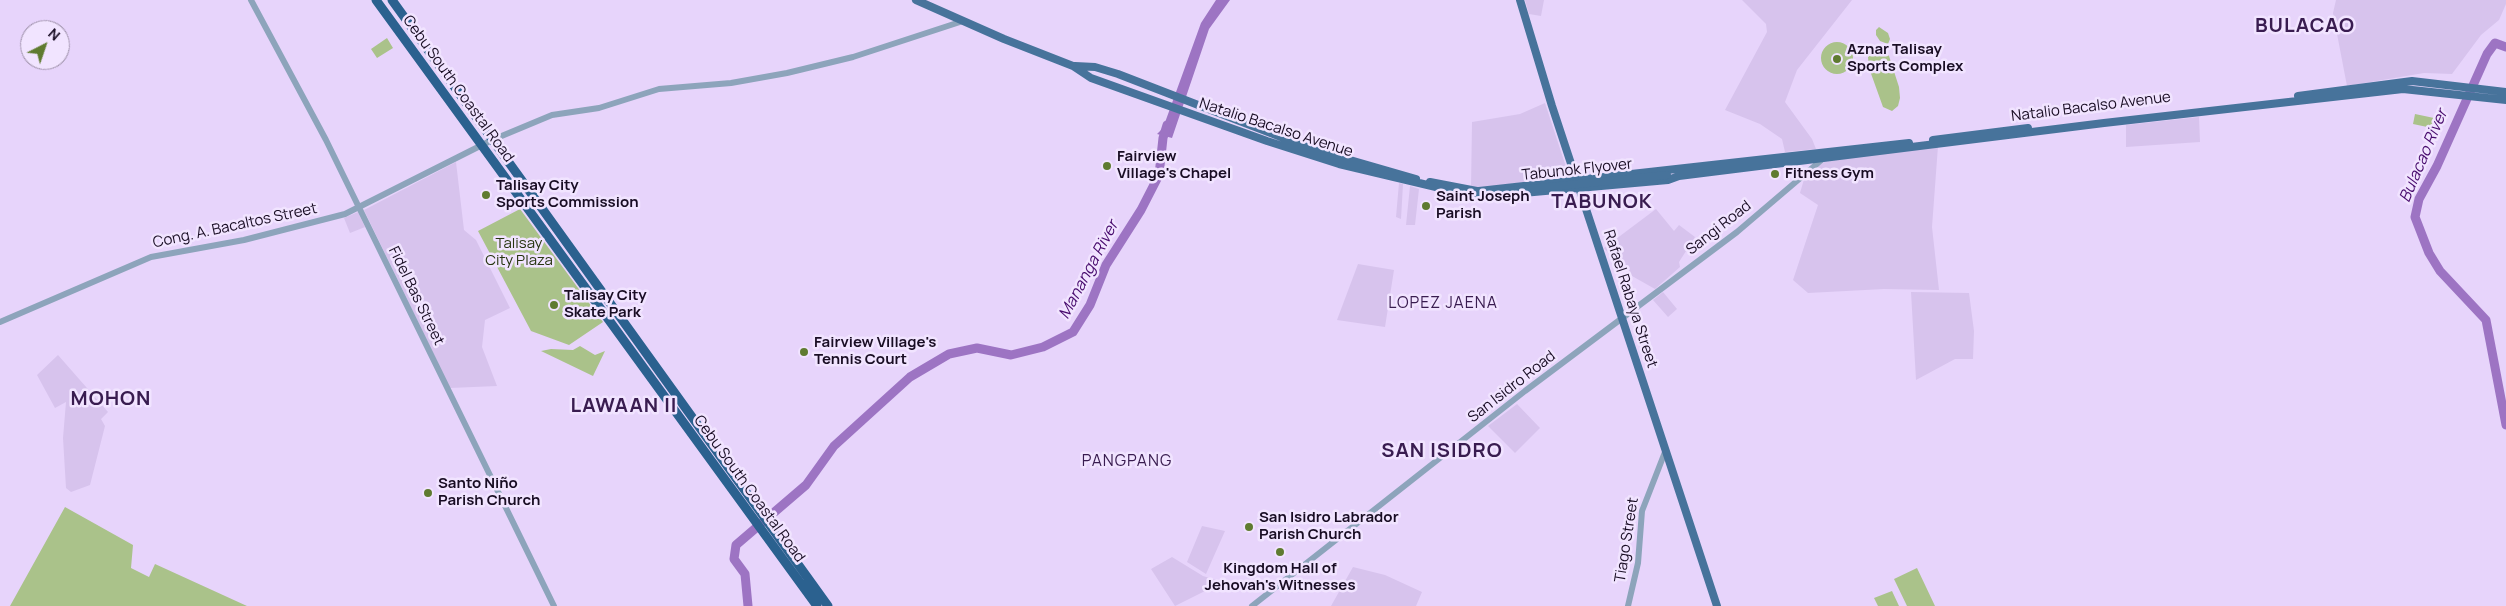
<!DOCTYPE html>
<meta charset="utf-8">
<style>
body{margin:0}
#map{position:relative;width:2506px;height:606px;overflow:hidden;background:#e7d4fb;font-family:Manrope,sans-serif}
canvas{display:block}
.north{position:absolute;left:20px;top:20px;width:50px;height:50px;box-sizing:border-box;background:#f1e4ff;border:1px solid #9b8ea7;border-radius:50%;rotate:41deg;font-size:14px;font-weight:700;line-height:20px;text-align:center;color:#190d24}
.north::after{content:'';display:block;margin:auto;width:18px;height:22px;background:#5f7b30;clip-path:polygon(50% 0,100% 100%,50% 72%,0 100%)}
</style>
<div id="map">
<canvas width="2506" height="606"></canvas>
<div class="north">N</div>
</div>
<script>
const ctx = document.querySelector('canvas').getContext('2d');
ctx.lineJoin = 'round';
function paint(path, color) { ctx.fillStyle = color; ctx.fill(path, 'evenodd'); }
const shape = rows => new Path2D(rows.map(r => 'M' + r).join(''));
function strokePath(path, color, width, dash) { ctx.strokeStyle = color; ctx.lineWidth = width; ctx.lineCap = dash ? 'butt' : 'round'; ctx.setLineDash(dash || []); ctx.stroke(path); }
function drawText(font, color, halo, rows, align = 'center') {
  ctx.font = font + ' Manrope,sans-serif'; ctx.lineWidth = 5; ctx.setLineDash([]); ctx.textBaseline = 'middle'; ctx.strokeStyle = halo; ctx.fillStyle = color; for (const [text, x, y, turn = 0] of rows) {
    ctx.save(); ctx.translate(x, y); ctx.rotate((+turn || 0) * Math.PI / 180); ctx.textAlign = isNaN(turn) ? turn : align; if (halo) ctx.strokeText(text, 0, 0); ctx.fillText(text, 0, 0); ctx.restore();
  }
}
const built = shape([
 [1525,0,1544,0,1541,16,1529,14],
 [1742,0,1852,0,1797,70,1785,102,1812,139,1816,149,1785,152,1782,139,1760,124,1725,110,1767,32,1766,24],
 [2336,0,2506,0,2506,4,2499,20,2481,35,2452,74,2424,73,2347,86,2333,13],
 [1545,103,1569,176,1471,189,1472,122,1520,114],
 [2199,117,2200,142,2126,147,2126,125],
 [1938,146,1932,227,1939,290,1884,289,1808,293,1793,280,1818,205,1800,193,1805,176,1827,160],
 [456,162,464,230,476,240,510,308,485,320,482,347,497,386,450,388,364,210],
 [1399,183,1403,184,1401,219,1396,217],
 [1410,186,1419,189,1415,225,1406,225],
 [1656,209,1674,231,1679,225,1695,237,1679,262,1680,267,1655,289,1632,276,1621,263,1618,265,1604,248],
 [358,212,365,227,350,233,344,218],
 [1358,264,1394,270,1385,327,1337,320],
 [1663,292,1677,309,1668,317,1653,300],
 [1911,292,1969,293,1974,331,1973,359,1955,359,1916,380],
 [58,355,108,412,101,419,105,426,90,485,71,492,66,488,63,438,66,402,55,408,37,375],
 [1517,404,1540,428,1515,453,1488,426],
 [1202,526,1225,531,1206,574,1187,562],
 [1172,557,1203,576,1223,582,1175,606,1151,569],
 [1353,567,1385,575,1422,592,1416,606,1331,606]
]);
const green = shape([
 [1879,27,1888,33,1890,39,1888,44,1880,41,1876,35,1876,30],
 [387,38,393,48,377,58,371,49],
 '1821 58a16 16 0 1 1 32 0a16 16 0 1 1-32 0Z',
 [1881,49,1889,56,1899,87,1900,98,1898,106,1892,111,1883,107,1869,68,1868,57,1873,52],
 [2415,114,2434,118,2432,128,2413,124],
 [520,209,603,322,569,345,531,331,478,231],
 [580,346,595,355,605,351,593,376,541,351,551,349,573,350],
 [65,507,133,545,131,568,149,577,155,564,247,606,10,606],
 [1917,568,1935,606,1907,606,1894,579],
 [1892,591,1899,606,1878,606,1874,598]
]);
const water = shape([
 [1216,0,1230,0,1209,29,1172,138,1157,134,1163,128,1201,23]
]);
const river = shape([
 [2506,47,2495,43,2487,54,2437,166,2419,199,2415,217,2429,253,2440,271,2486,320,2506,425],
 [748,606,745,574,734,559,736,545,806,485,834,446,910,377,949,354,977,348,1011,355,1043,347,1073,332,1090,305,1106,265,1141,210,1159,175,1163,138,1167,125]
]);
const minor = shape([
 [251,0,326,140,554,606],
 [0,322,151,257,244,240,345,214,492,140,552,115,599,108,659,89,731,83,787,73,853,57,963,21],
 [1252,606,1525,391,1737,232,1825,157],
 [1628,606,1638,563,1642,511,1665,452]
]);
const major = shape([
 [916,0,1004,39,1073,66,1091,78,1267,141,1339,164,1478,197,1668,180,1679,176,2104,123,2403,89,2506,100],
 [1520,0,1552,106,1717,606],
 [1075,66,1095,67,1118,74,1312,149,1416,179],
 [2298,96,2412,81,2506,92],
 [1933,140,2028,128],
 [1430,182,1482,192],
 [1479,191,1909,143]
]);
const highway = shape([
 [376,0,817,606],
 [392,0,828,606]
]);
const majorBridge = shape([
 [1490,193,1667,175]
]);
const markers = [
 [1837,59,5,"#5f7b30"],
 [1107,166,5,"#5f7b30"],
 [1775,174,5,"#5f7b30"],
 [486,195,5,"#5f7b30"],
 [1426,206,5,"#5f7b30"],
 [554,305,5,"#5f7b30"],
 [804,352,5,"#5f7b30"],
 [428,493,5,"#5f7b30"],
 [1249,527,5,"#5f7b30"],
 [1280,552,5,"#5f7b30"]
];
const poiNames = [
 ["Aznar Talisay",1847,50],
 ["Sports Complex",1847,67],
 ["Fairview",1117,157],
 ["Village's Chapel",1117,174],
 ["Fitness Gym",1785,174],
 ["Talisay City",496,186],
 ["Sports Commission",496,203],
 ["Saint Joseph",1436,197],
 ["Parish",1436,214],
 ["Talisay City",564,296],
 ["Skate Park",564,313],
 ["Fairview Village's",814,343],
 ["Tennis Court",814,360],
 ["Santo Niño",438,484],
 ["Parish Church",438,501],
 ["San Isidro Labrador",1259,518],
 ["Parish Church",1259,535],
 ["Kingdom Hall of",1280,569,"center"],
 ["Jehovah's Witnesses",1280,586,"center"]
];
const streetNames = [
 ["Cebu South Coastal Road",458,89,54],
 ["Natalio Bacalso Avenue",2091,107,-7],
 ["Natalio Bacalso Avenue",1276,128,18],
 ["Tabunok Flyover",1577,170,-6],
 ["Cong. A. Bacaltos Street",235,226,-12],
 ["Sangi Road",1719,228,-38],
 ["Fidel Bas Street",416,296,64],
 ["Rafael Rabaya Street",1630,299,72],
 ["San Isidro Road",1512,387,-38],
 ["Cebu South Coastal Road",749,489,54],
 ["Tiago Street",1627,540,-81]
];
const parkNames = [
 ["Talisay",519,244],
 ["City Plaza",519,261]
];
const waterNames = [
 ["Bulacao River",2424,156,-67],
 ["Mananga River",1089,270,-62]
];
const neighbourhoodNames = [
 ["LOPEZ JAENA",1443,304],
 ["PANGPANG",1127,462]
];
const districtNames = [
 ["BULACAO",2305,26],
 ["TABUNOK",1602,202],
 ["MOHON",111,399],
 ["LAWAAN II",624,406],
 ["SAN ISIDRO",1442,451]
];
paint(built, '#d7c3ed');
paint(green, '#aac28a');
paint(water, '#9d74c3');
strokePath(river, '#9d74c3', 9);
strokePath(minor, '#8da4bb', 6);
strokePath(major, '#47739b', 8);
strokePath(highway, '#2b618f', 9);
strokePath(majorBridge, '#47739b', 8);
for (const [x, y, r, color] of markers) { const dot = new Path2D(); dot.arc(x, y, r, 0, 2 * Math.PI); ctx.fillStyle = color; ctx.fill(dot); strokePath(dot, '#f1e4ff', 2); }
drawText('bold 15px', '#190d24', '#f1e4ff', poiNames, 'left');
drawText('15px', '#190d24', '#f1e4ff', streetNames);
drawText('15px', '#273510', '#f1e4ff', parkNames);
drawText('italic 16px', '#470a6d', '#f1e4ff', waterNames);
ctx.letterSpacing = '1px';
drawText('16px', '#391c50', '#f1e4ff', neighbourhoodNames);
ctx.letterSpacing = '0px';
ctx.letterSpacing = '1px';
drawText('bold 20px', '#391c50', '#f1e4ff', districtNames);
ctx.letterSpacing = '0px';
</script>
